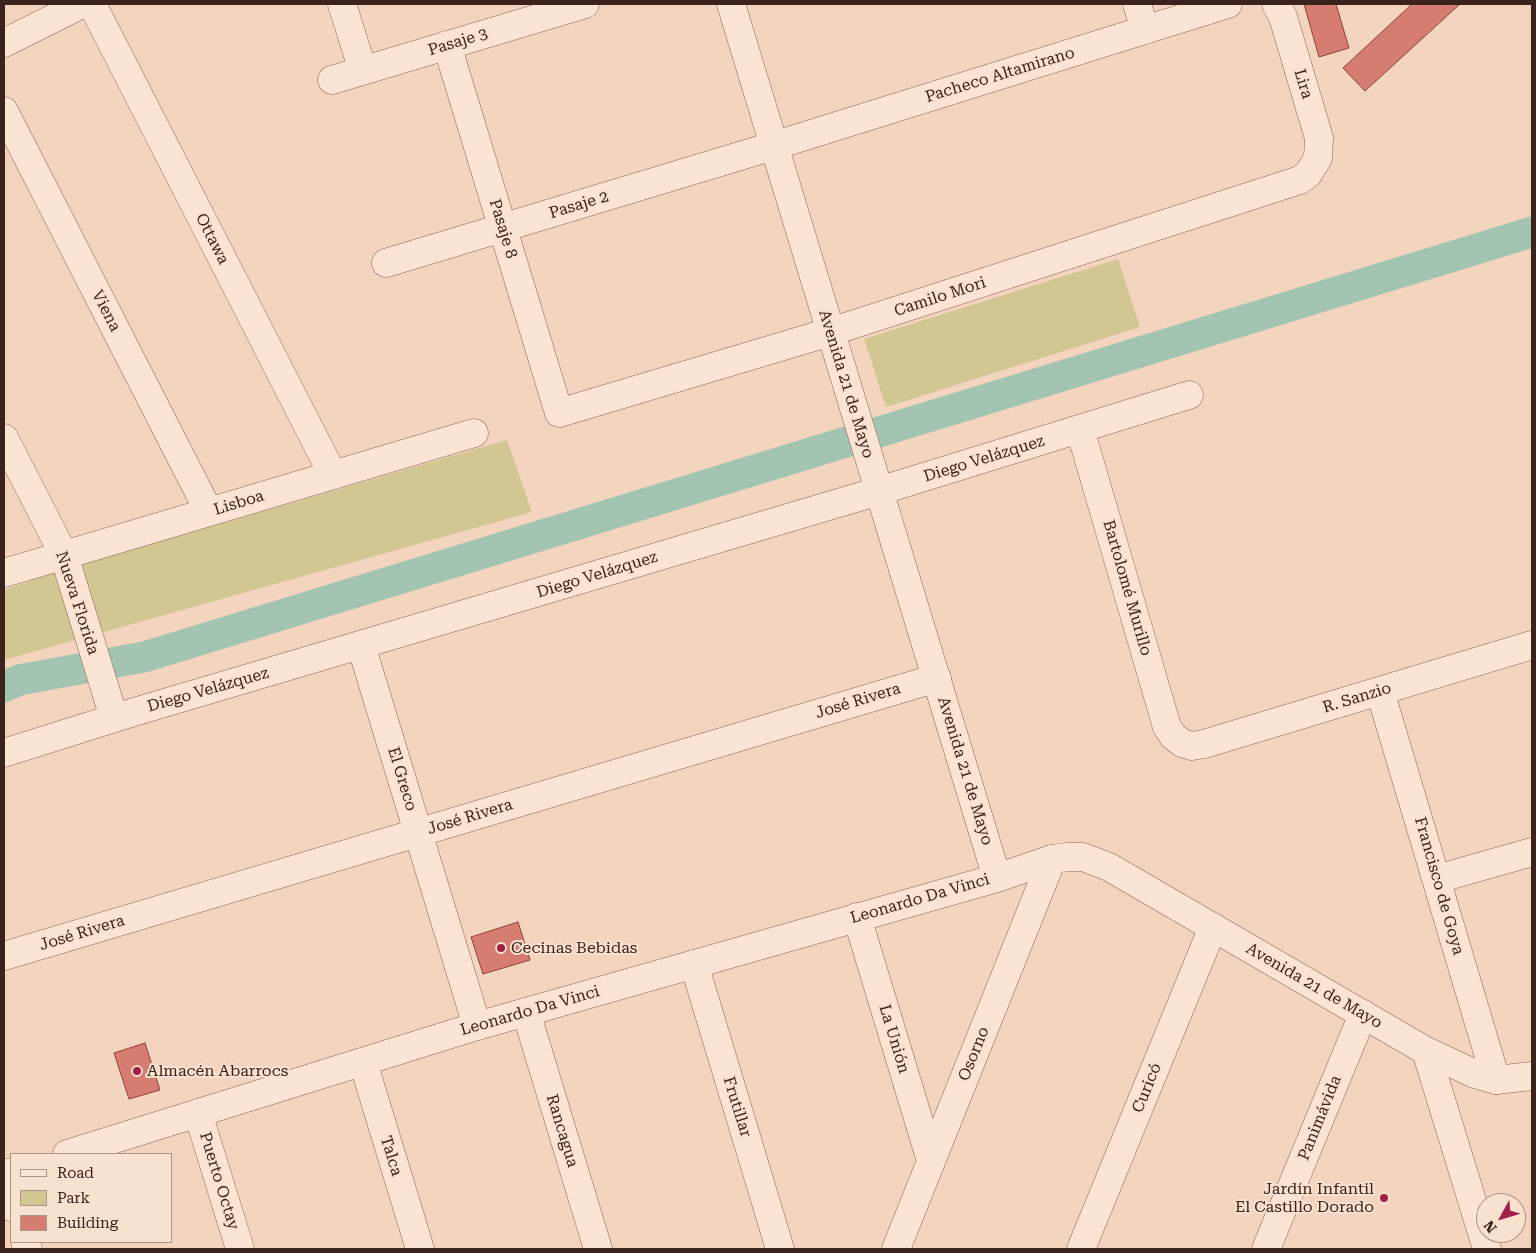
<!DOCTYPE html>
<meta charset="utf-8">
<style>
body{margin:0}
#map{position:relative;width:1536px;height:1253px;overflow:hidden;background:#f2d4bf;font-family:"Roboto Serif",serif}
canvas{display:block}
.frame{position:absolute;inset:0;border:5px solid #3b221c;pointer-events:none}
.legend{position:absolute;left:10px;top:1153px;width:162px;height:90px;box-sizing:border-box;background:#f9e1d0;border:1px solid #ad9588;margin:0;padding:6px 9px;list-style:none;font-size:15px;color:#3b221c}
.legend li{display:flex;align-items:center;gap:10px;height:25px}
.legend b{width:25px;border:1px solid #ad9588}
.north{position:absolute;left:1476px;top:1193px;width:50px;height:50px;box-sizing:border-box;background:#f9e1d0;border:1px solid #ad9588;border-radius:50%;rotate:231deg;font-size:14px;font-weight:700;line-height:20px;text-align:center;color:#3b221c}
.north::after{content:'';display:block;margin:auto;width:18px;height:22px;background:#a31f47;clip-path:polygon(50% 0,100% 100%,50% 72%,0 100%)}
</style>
<div id="map">
<canvas width="1536" height="1253"></canvas>
<div class="frame"></div>
<ul class="legend">
<li><b style="height:6px;background:#fce4d4"></b>Road</li>
<li><b style="height:14px;background:#d2c692"></b>Park</li>
<li><b style="height:14px;background:#d57d71"></b>Building</li>
</ul>
<div class="north">N</div>
</div>
<script>
const ctx = document.querySelector('canvas').getContext('2d');
ctx.lineJoin = 'round';
function paint(path, color) { ctx.fillStyle = color; ctx.fill(path, 'evenodd'); }
const shape = rows => new Path2D(rows.map(r => 'M' + r).join(''));
function strokePath(path, color, width, dash) { ctx.strokeStyle = color; ctx.lineWidth = width; ctx.lineCap = dash ? 'butt' : 'round'; ctx.setLineDash(dash || []); ctx.stroke(path); }
function drawText(font, color, halo, rows, align = 'center') {
  ctx.font = font + ' "Roboto Serif",serif'; ctx.lineWidth = 4; ctx.setLineDash([]); ctx.textBaseline = 'middle'; ctx.strokeStyle = halo; ctx.fillStyle = color; for (const [text, x, y, turn = 0] of rows) {
    ctx.save(); ctx.translate(x, y); ctx.rotate((+turn || 0) * Math.PI / 180); ctx.textAlign = isNaN(turn) ? turn : align; if (halo) ctx.strokeText(text, 0, 0); ctx.fillText(text, 0, 0); ctx.restore();
  }
}
const green = shape([
 [1118,259,1140,327,886,407,864,339],
 [507,440,532,512,4,660,4,590,59,571]
]);
const canal = shape([
 [4,687,19,680,144,657,1532,232]
]);
const building = shape([
 [1304,4,1336,4,1349,48,1319,57,1304,4],
 [1412,4,1460,4,1365,91,1343,68,1412,4],
 [518,922,530,960,483,974,471,937,518,922],
 [145,1043,160,1090,129,1099,114,1053,145,1043]
]);
const minor = shape([
 [92,4,333,475],
 [342,4,363,71],
 [1137,4,1145,30],
 [4,43,82,4],
 [447,45,559,413,830,332,1300,180,1308,174,1318,158,1319,138,1283,17,1276,4],
 [332,80,585,4],
 [4,111,209,512],
 [386,263,773,146,1228,4],
 [1080,429,1167,727,1173,736,1182,743,1192,746,1204,744,1532,645],
 [4,438,64,555,114,718],
 [4,573,474,433],
 [361,645,477,1026],
 [1380,691,1496,1080],
 [4,753,134,712,879,491,1189,395],
 [1437,879,1532,852],
 [857,917,931,1161],
 [4,956,937,678],
 [694,964,780,1249],
 [526,1012,598,1249],
 [363,1062,420,1249],
 [198,1113,240,1249],
 [4,1188,11,1207],
 [25,1242,28,1249],
 [896,1249,1052,859],
 [1081,1249,1213,927],
 [1266,1249,1363,1014]
]);
const tertiary = shape([
 [731,4,997,878],
 [1426,1051,1487,1249],
 [67,1154,477,1026,997,878,1052,859,1067,857,1083,857,1109,867,1426,1051,1475,1074,1496,1080,1532,1076],
 [4,1174,11,1172]
]);
const markers = [
 [501,948,5,"#a31f47"],
 [137,1071,5,"#a31f47"],
 [1384,1198,5,"#a31f47"]
];
const streetNames = [
 ["Pasaje 3",458,42,-17],
 ["Pacheco Altamirano",1000,75,-17],
 ["Lira",1303,84,73],
 ["Pasaje 2",579,205,-17],
 ["Pasaje 8",503,229,73],
 ["Ottawa",212,239,63],
 ["Camilo Mori",940,297,-18],
 ["Viena",106,311,63],
 ["Avenida 21 de Mayo",846,384,73],
 ["Diego Velázquez",984,459,-17],
 ["Lisboa",239,503,-17],
 ["Diego Velázquez",597,575,-17],
 ["Bartolomé Murillo",1127,588,74],
 ["Nueva Florida",77,603,72],
 ["Diego Velázquez",208,690,-16],
 ["R. Sanzio",1357,698,-17],
 ["José Rivera",858,701,-17],
 ["Avenida 21 de Mayo",965,771,73],
 ["El Greco",402,779,73],
 ["José Rivera",470,817,-17],
 ["Francisco de Goya",1439,886,74],
 ["Leonardo Da Vinci",920,899,-16],
 ["José Rivera",82,933,-17],
 ["Avenida 21 de Mayo",1314,986,30],
 ["Leonardo Da Vinci",530,1011,-16],
 ["La Unión",894,1039,73],
 ["Osorno",974,1054,-68],
 ["Curicó",1147,1088,-68],
 ["Frutillar",737,1107,73],
 ["Panimávida",1320,1118,-68],
 ["Rancagua",562,1131,73],
 ["Talca",391,1156,73],
 ["Puerto Octay",219,1181,73]
];
const poiNames = [
 ["Cecinas Bebidas",511,948],
 ["Almacén Abarrocs",147,1071],
 ["Jardín Infantil",1374,1189,"right"],
 ["El Castillo Dorado",1374,1207,"right"]
];
paint(green, '#d2c692');
strokePath(canal, '#a3c4b1', 31);
paint(building, '#d57d71');
strokePath(building, '#8f4239', 1);
strokePath(minor, '#8d6355', 29);
strokePath(tertiary, '#8d6355', 29);
strokePath(minor, '#fce4d4', 28);
strokePath(tertiary, '#fce4d4', 28);
for (const [x, y, r, color] of markers) { const dot = new Path2D(); dot.arc(x, y, r, 0, 2 * Math.PI); ctx.fillStyle = color; ctx.fill(dot); strokePath(dot, '#f9e1d0', 2); }
drawText('16px', '#3b221c', '#f9e1d0', streetNames);
drawText('16px', '#3b221c', '#f9e1d0', poiNames, 'left');
</script>
